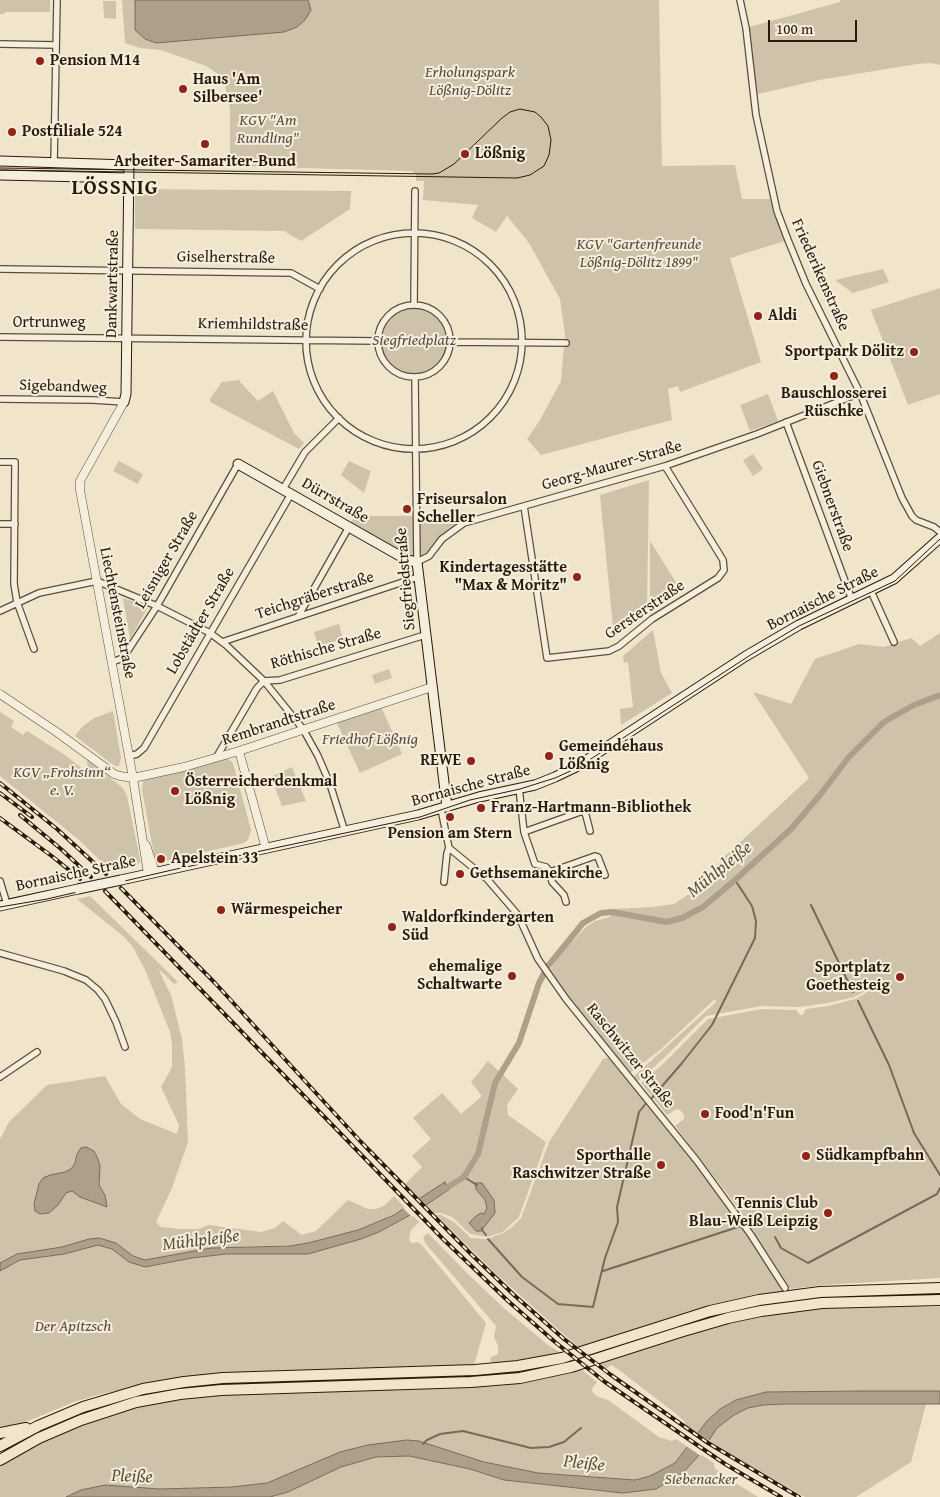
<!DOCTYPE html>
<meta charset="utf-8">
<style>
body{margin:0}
#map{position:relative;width:940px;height:1497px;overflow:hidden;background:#f0e5cb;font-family:"Gentium Book Plus",serif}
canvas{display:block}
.scale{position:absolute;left:768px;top:20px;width:89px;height:22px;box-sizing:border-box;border:2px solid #2b1a0b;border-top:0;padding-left:6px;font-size:15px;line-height:18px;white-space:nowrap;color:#2b1a0b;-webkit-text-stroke:4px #f5eedd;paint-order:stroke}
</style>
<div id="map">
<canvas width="940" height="1497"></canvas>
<div class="scale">100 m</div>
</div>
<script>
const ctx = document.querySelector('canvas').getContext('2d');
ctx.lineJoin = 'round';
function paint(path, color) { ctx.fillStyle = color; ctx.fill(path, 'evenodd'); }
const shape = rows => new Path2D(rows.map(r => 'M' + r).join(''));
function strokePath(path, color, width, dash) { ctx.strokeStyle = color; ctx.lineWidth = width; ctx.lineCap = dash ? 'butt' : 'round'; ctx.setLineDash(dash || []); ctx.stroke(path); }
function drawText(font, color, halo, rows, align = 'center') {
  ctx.font = font + ' "Gentium Book Plus",serif'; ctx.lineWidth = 4; ctx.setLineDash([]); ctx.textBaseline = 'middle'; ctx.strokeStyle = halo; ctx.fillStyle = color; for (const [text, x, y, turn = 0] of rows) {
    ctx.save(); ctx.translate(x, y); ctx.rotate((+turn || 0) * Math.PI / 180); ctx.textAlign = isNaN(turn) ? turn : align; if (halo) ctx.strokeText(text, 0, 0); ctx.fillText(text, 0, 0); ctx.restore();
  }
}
const green = shape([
 [0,0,50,0,50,12,5,12,4,14,0,14],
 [122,0,659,0,662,166,735,165,742,199,774,199,788,240,730,258,761,362,680,392,678,386,668,389,672,420,541,455,527,439,540,420,561,381,565,335,560,299,529,243,507,216,496,232,472,218,478,205,423,200,424,181,416,181,416,174,412,171,230,166,230,108,223,77,206,66,161,50,140,48,125,43],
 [840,0,940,0,940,65,931,63,917,64,819,80,754,95,746,28,840,2],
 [103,1,116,1,116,19,104,18],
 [135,189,351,191,350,209,301,241,284,231,135,229],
 [883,269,889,282,853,293,835,280],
 [940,288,940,394,908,405,871,310],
 '381 341a33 33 0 1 1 66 0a33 33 0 1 1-66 0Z',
 [240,380,240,382,258,401,273,391,294,433,304,443,299,449,210,402,210,399,222,382],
 [768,394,778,421,750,431,740,405],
 [753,454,763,469,753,476,743,460],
 [119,461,143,474,138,484,113,471],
 [349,461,371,471,364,493,341,475],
 [649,480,647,609,614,637,600,495],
 [354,516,464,516,473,521,450,532,433,552,417,562,349,527],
 [650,541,679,587,650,607],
 [123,598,145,605,147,609,130,639],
 [339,624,343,639,318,646,314,632],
 [653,630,661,673,672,693,621,725,620,709,633,707,628,662,624,663,623,656],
 [940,633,940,1278,823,1285,791,1289,749,1225,748,1226,742,1217,742,1213,675,1126,684,1119,684,1115,680,1110,676,1109,667,1115,641,1083,665,1062,708,1019,762,1009,796,1010,800,1015,803,1015,806,1009,828,1006,855,999,866,993,866,991,854,997,828,1003,799,1007,762,1006,706,1016,662,1060,637,1082,633,1077,716,1002,715,999,660,1050,643,1063,640,1060,637,1062,631,1055,627,1058,635,1069,630,1073,568,998,550,970,564,950,586,927,595,921,610,917,612,909,652,907,674,904,694,891,722,859,809,778,753,692,791,704,815,659,859,644,884,647,911,638,920,646],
 [389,669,392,678,375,684,372,675],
 [380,704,402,754,360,773,335,719],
 [113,711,121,758,119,766,115,766,108,761,75,736,81,728,94,718],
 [0,712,14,721,11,727,23,735,27,731,65,755,88,773,87,760,123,788,127,796,139,854,140,862,137,865,111,871,79,840,0,776],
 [227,758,233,763,251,830,248,840,244,843,165,861,157,859,154,855,142,790,143,781,147,779],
 [292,767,306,801,282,806,271,777],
 [90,896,178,982,174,984,159,969,163,979,171,995,182,1039,185,1067,188,1142,172,1188,156,1222,161,1227,181,1229,198,1229,209,1225,261,1232,275,1228,283,1221,302,1235,316,1231,348,1200,368,1209,376,1209,384,1206,394,1196,406,1209,358,1230,321,1241,299,1245,211,1248,145,1260,133,1256,116,1243,75,1244,62,1247,17,1254,0,1263,0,1139,9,1122,47,1085,105,1076,121,1104,140,1119,177,1134,179,1125,161,1087,172,1067,172,1044,170,1032,146,972,133,947,123,936,77,899],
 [77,1154,98,1159,100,1166,99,1185,105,1195,103,1206,72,1191,66,1193,58,1205,35,1211,34,1204,39,1184,50,1175,65,1172,71,1169,75,1163],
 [611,1057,700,1169,729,1207,781,1285,782,1291,705,1308,578,1347,495,1273,436,1215,441,1215,454,1222,471,1238,487,1239,503,1233,511,1228,521,1218,549,1142,603,1059],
 [488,1061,518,1089,507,1105,508,1115,546,1142,519,1217,503,1232,487,1237,470,1234,452,1217,441,1213,432,1213,404,1185,422,1167,412,1156,431,1139,413,1118,442,1093,461,1114,482,1096,471,1082],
 [412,1214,419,1222,411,1230,409,1240,412,1243,417,1242,421,1244,486,1323,474,1365,150,1383,97,1395,74,1402,26,1422,0,1429,0,1271,6,1267,20,1260,77,1250,98,1245,112,1249,129,1262,153,1266,192,1258,226,1254,308,1254,379,1232],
 [428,1233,468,1274,505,1309,548,1345,561,1353,537,1358,508,1362,493,1363,490,1361,491,1357,498,1354,498,1346,494,1337,496,1326,426,1244,423,1237],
 [862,1305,940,1307,940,1391,766,1392,736,1400,720,1409,707,1421,697,1434,685,1426,685,1422,675,1413,619,1370,611,1365,606,1369,599,1364,717,1325,784,1311],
 [582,1370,597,1382,593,1387,592,1391,596,1396,608,1400,659,1437,672,1441,676,1439,688,1447,675,1463,650,1476,635,1480,538,1473,484,1462,419,1441,284,1477,267,1483,232,1487,160,1489,129,1486,81,1490,66,1497,0,1497,0,1466,49,1439,88,1423,146,1405,206,1396,245,1393,501,1386],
 [785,1404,926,1404,911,1462,856,1497,805,1497,707,1441,717,1428,734,1415,748,1408,763,1405],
 [700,1454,714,1463,714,1467,724,1476,758,1497,270,1497,288,1492,341,1467,376,1457,409,1456,470,1469,504,1480,623,1493,656,1489,683,1473]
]);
const water = shape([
 [135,0,308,0,311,10,305,20,297,27,284,32,156,43,145,39,135,30,135,0],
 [86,1147,94,1151,98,1159,100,1166,99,1185,105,1195,107,1207,80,1197,72,1191,66,1193,58,1205,49,1213,40,1214,35,1211,34,1204,39,1184,43,1178,50,1175,65,1172,71,1169,75,1163,77,1154,81,1148,86,1147],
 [445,1182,446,1187,450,1189,412,1214,379,1232,361,1239,308,1254,226,1254,192,1258,145,1267,129,1262,112,1249,98,1245,64,1254,20,1260,0,1271,0,1263,17,1254,62,1247,89,1239,99,1238,116,1243,133,1256,145,1260,211,1248,290,1246,308,1243,358,1230,394,1215,445,1182],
 [475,1183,482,1183,494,1200,495,1213,481,1231,476,1231,469,1223,476,1216,481,1213,484,1214,487,1208,485,1200,476,1189,475,1183],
 [862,1391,940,1391,940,1404,785,1404,763,1405,748,1408,734,1415,717,1428,700,1454,683,1473,656,1489,623,1493,504,1480,470,1469,409,1456,376,1457,341,1467,288,1492,270,1497,66,1497,81,1490,105,1485,160,1489,232,1487,267,1483,340,1452,368,1445,407,1440,419,1441,484,1462,538,1473,635,1480,650,1476,675,1463,707,1421,720,1409,736,1400,766,1392,862,1391]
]);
const pier = shape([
 [419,1198,428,1207,412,1217,403,1208],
 [696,1432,710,1441,701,1456,686,1446]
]);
const stream = shape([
 [811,905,853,992],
 [858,1001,889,1065,914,1133,940,1175],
 [651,1099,682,1063,712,1025,755,938,756,921,752,906,735,880],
 [464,1177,477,1185],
 [482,1228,482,1230,486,1235],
 [775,1237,781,1248,808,1263,937,1194,940,1188],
 [488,1239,522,1277,558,1304,593,1307,605,1258,618,1222,617,1207,639,1112,647,1102],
 [603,1271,741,1226],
 [423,1444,427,1440,440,1434,463,1431,531,1448,549,1447,564,1442,581,1428]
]);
const canal = shape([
 [441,1191,464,1177,478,1154,495,1083,519,1043,539,983,548,966,583,923,601,913,612,912,667,922,682,918,703,907,735,880,791,829,820,795,848,758,884,722,914,705,940,695]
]);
const minor = shape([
 [740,0,746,28,756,115,777,211,788,240,806,284,860,393,902,498,912,516,916,520,934,527,940,532],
 [0,44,56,45],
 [54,163,57,0],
 '306 341a108 108 0 1 1 216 0a108 108 0 1 1-216 0Z',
 [0,269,291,273,320,289],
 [414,305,415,191],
 '378 341a36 36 0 1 1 72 0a36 36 0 1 1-72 0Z',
 [0,337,378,341],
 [450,342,566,343],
 [415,377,417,562,429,556,442,539,464,523,665,466,757,434,860,393],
 [0,399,93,400,124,402],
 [786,422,852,600],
 [0,462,15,462,14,584,17,602,34,649],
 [283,489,305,452,339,418],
 [524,506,547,658,609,651,619,646,652,619,718,578,724,570,723,560,665,466],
 [0,524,15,524],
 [871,591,894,642],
 [0,611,39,593,97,581,157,606,210,633,226,645,264,681,303,729,318,756,330,784,345,832],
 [299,615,349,527],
 [222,642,418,577],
 [112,662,123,658,157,606,238,464],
 [129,756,137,754,144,748,291,494],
 [216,758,257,688,264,681,280,680,425,635],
 [519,788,524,832,535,864,546,867,550,872,595,856,598,857,605,875],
 [441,809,449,848,447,853,444,882],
 [524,832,580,812,585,812,590,831],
 [449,848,487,879,518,915,538,959,566,999,697,1161,751,1235,785,1288],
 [550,872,552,882,564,895,566,902],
 [0,881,7,904],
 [0,953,64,971,86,980,98,990,105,999,116,1022,125,1047],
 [0,1077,37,1052]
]);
const tertiary = shape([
 [124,402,80,481,80,490,133,778,148,874],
 [0,694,58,733,114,774,120,776,133,778,184,767,239,751,432,687],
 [239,751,266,849],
 [146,845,155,872]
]);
const secondary = shape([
 [0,161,129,165,126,394,124,402],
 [0,175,129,178],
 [238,464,407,560,417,562,447,807],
 [121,880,418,815,479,797,535,785,555,777,576,767,746,656,799,625,894,579,940,538],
 [0,906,78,889]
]);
const trunk = shape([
 [0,1433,26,1428],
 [0,1446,38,1426,83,1407,143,1389,184,1382,223,1378,475,1370,518,1366,562,1358,710,1311,759,1300,820,1292,940,1288],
 [0,1460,39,1438,81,1420,136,1402,180,1394,221,1390,471,1382,520,1378,571,1367,680,1332,728,1318,761,1311,822,1303,940,1300]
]);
const tram = shape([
 [0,168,432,174,439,173,454,164,502,118,510,112,520,109,535,112,541,117,548,126,551,140,549,155,544,166,530,175,517,178,0,170],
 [0,907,47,899,172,870,420,817,470,800,520,789,555,778,577,768,752,654,799,626,895,581,940,539]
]);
const rail = shape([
 [0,783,57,829,106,874],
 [0,793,32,817],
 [20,815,61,849,91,877],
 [0,818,53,857,80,879],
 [121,888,215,983,361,1142,471,1254,514,1295,564,1339,611,1375,708,1443,799,1497],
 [105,891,443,1239,508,1301,555,1342,605,1382,725,1464,781,1497]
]);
const secondaryBridge = shape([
 [78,889,121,880]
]);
const markers = [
 [40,61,5,"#8f2418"],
 [183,89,5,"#8f2418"],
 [12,132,5,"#8f2418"],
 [205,144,5,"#8f2418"],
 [465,154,5,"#8f2418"],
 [758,316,5,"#8f2418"],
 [914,352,5,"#8f2418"],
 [834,376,5,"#8f2418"],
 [407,509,5,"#8f2418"],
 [577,577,5,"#8f2418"],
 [549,756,5,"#8f2418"],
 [471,761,5,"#8f2418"],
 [175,791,5,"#8f2418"],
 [481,808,5,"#8f2418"],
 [450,817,5,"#8f2418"],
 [161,859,5,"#8f2418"],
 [460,874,5,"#8f2418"],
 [221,910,5,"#8f2418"],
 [392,927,5,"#8f2418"],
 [512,976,5,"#8f2418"],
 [900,977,5,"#8f2418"],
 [705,1114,5,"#8f2418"],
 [806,1156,5,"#8f2418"],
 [661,1165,5,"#8f2418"],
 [828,1213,5,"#8f2418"]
];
const poiNames = [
 ["Pension M14",50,61],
 ["Haus 'Am",193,80],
 ["Silbersee'",193,98],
 ["Postfiliale 524",22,132],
 ["Lößnig",475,154],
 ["Arbeiter-Samariter-Bund",205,162,"center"],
 ["Aldi",768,316],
 ["Sportpark Dölitz",904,352,"right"],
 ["Bauschlosserei",834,394,"center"],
 ["Rüschke",834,412,"center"],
 ["Friseursalon",417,500],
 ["Scheller",417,518],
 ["Kindertagesstätte",567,568,"right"],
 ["\"Max & Moritz\"",567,586,"right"],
 ["Gemeindehaus",559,747],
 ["Lößnig",559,765],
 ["REWE",461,761,"right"],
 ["Österreicherdenkmal",185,782],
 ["Lößnig",185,800],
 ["Franz-Hartmann-Bibliothek",491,808],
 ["Pension am Stern",450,834,"center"],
 ["Apelstein 33",171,859],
 ["Gethsemanekirche",470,874],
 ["Wärmespeicher",231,910],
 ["Waldorfkindergarten",402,918],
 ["Süd",402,936],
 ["ehemalige",502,967,"right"],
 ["Schaltwarte",502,985,"right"],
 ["Sportplatz",890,968,"right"],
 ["Goethesteig",890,986,"right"],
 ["Food'n'Fun",715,1114],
 ["Sporthalle",651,1156,"right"],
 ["Raschwitzer Straße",651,1174,"right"],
 ["Südkampfbahn",816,1156],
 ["Tennis Club",818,1204,"right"],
 ["Blau-Weiß Leipzig",818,1222,"right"]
];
const parkNames = [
 ["Erholungspark",470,73],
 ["Lößnig-Dölitz",470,91],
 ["KGV \"Am",268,121],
 ["Rundling\"",268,139],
 ["KGV \"Gartenfreunde",639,245],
 ["Lößnig-Dölitz 1899\"",639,263],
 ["Siegfriedplatz",414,341],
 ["Friedhof Lößnig",370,740],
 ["KGV „Frohsinn“",62,773],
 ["e. V.",62,791],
 ["Der Apitzsch",73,1327],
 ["Siebenacker",701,1480]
];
const streetNames = [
 ["Giselherstraße",226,258,1],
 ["Friederikenstraße",820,275,66],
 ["Dankwartstraße",113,284,-89],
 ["Ortrunweg",49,323],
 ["Kriemhildstraße",253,325,1],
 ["Sigebandweg",63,387,2],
 ["Georg-Maurer-Straße",612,466,-16],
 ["Dürrstraße",335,501,30],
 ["Giebnerstraße",832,506,70],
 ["Leisniger Straße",167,560,-60],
 ["Siegfriedstraße",406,579,-95],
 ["Teichgräberstraße",315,596,-18],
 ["Bornaische Straße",823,599,-27],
 ["Gersterstraße",645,610,-34],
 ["Liechtensteinstraße",117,613,79],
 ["Lobstädter Straße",201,621,-60],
 ["Röthische Straße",326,649,-16],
 ["Rembrandtstraße",279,723,-18],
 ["Bornaische Straße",471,786,-15],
 ["Bornaische Straße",76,874,-12],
 ["Raschwitzer Straße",630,1056,51]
];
const waterNames = [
 ["Mühlpleiße",720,870,-39],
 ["Mühlpleiße",201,1241,-7],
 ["Pleiße",584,1464,6],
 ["Pleiße",132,1477,2]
];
const districtNames = [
 ["LÖSSNIG",115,189]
];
paint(green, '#cfc2aa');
paint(water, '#ada08a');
strokePath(water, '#796a57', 1);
paint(pier, '#f0e5cb');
strokePath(stream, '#796a57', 2);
strokePath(canal, '#ada08a', 6);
strokePath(minor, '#5c4d3b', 8);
strokePath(tertiary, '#5c4d3b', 9);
strokePath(secondary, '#2b1a0b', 11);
strokePath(trunk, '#2b1a0b', 12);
strokePath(minor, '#f5eedd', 5.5);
strokePath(tertiary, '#f5eedd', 8);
strokePath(secondary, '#f5eedd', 9);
strokePath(trunk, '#f0e5cb', 10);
strokePath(tram, '#2b1a0b', 1);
strokePath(rail, '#2b1a0b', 4);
strokePath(rail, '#f5eedd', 2, [5.5]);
strokePath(secondaryBridge, '#2b1a0b', 11, []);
strokePath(secondaryBridge, '#f5eedd', 9);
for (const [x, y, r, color] of markers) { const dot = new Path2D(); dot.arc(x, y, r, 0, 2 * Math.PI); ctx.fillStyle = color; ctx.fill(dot); strokePath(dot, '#f5eedd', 2); }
drawText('bold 16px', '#2b1a0b', '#f5eedd', poiNames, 'left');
drawText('italic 16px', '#5c4c3b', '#f5eedd', parkNames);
drawText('16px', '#2b1a0b', '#f5eedd', streetNames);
drawText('italic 18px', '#5f503e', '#f5eedd', waterNames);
ctx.letterSpacing = '1px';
drawText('bold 21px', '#2b1a0b', '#f5eedd', districtNames);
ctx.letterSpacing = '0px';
</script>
